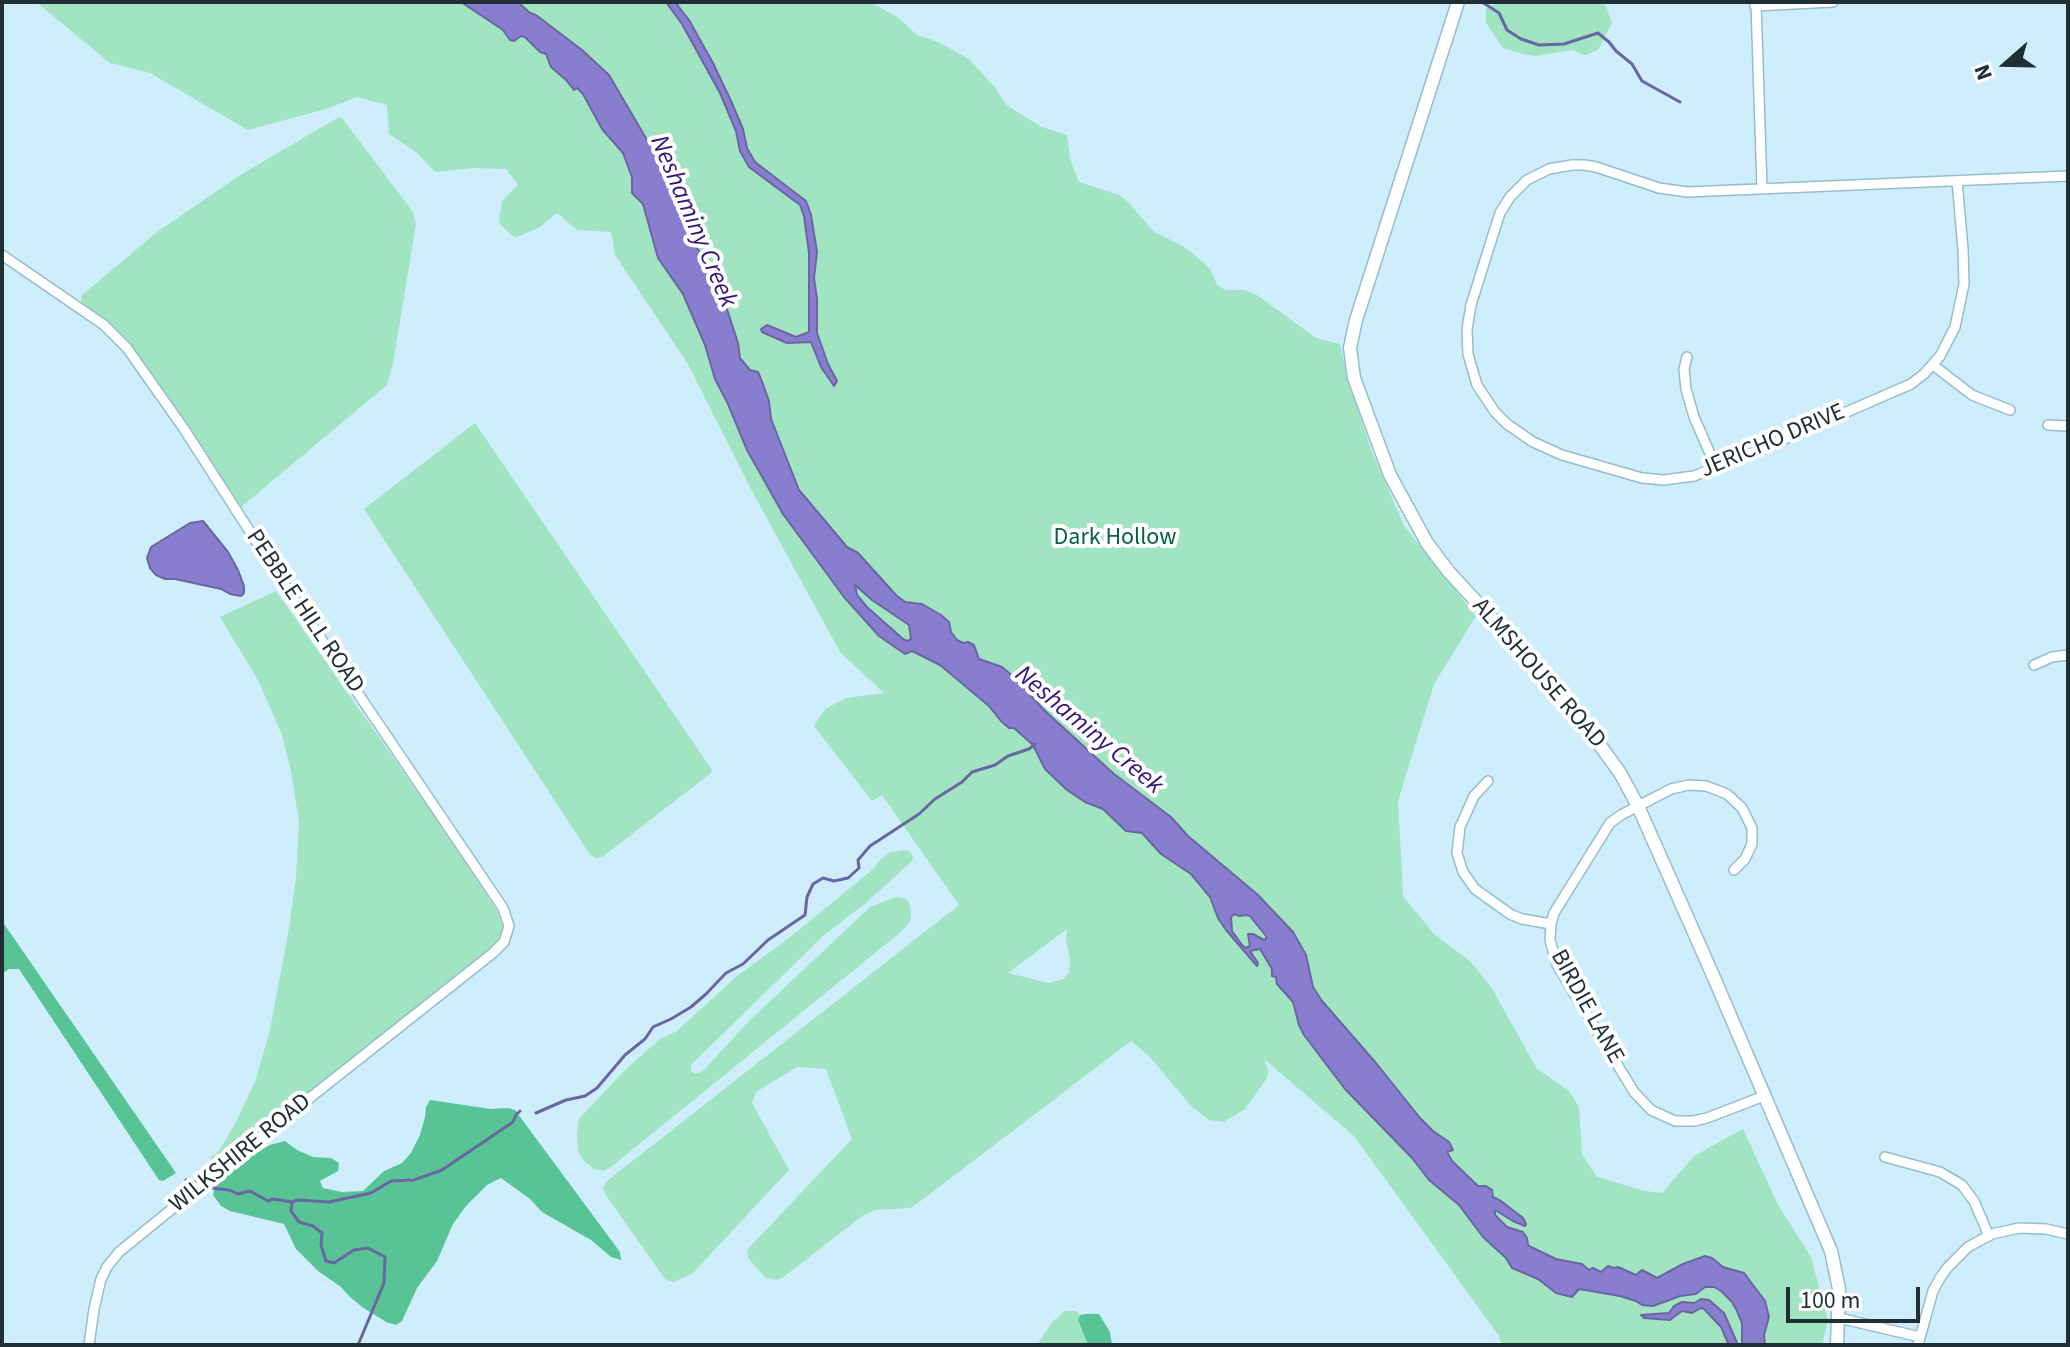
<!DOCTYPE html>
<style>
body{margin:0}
#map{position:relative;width:2070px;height:1347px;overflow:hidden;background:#ceeefc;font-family:"Source Sans 3",sans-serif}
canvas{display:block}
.frame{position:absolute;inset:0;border:4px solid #202f36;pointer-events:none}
.north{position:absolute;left:1966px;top:24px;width:80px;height:80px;-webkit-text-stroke:6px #fff;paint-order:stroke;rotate:250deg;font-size:22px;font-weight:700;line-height:32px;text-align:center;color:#202f36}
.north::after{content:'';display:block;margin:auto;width:28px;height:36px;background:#202f36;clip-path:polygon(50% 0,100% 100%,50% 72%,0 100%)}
.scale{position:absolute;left:1786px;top:1287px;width:134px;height:36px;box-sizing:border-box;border:4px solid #202f36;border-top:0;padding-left:10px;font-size:24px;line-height:28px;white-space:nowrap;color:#202f36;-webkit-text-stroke:6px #fff;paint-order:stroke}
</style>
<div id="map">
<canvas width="2070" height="1347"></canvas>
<div class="frame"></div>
<div class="north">N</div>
<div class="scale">100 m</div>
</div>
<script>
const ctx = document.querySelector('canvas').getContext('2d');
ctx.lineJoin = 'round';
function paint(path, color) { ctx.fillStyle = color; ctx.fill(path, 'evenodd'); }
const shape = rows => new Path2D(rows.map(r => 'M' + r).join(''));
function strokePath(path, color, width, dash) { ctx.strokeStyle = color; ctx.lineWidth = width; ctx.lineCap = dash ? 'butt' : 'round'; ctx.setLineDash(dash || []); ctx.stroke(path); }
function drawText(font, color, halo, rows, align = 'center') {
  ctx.font = font + ' "Source Sans 3",sans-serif'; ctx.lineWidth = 8; ctx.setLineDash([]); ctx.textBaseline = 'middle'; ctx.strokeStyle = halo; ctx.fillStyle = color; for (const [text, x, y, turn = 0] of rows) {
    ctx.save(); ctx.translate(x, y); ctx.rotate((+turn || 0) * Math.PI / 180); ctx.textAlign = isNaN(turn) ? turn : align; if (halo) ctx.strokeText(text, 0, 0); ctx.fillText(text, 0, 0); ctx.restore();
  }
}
const green = shape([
 [36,2,870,2,899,18,917,35,938,42,969,59,994,86,1006,105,1042,127,1067,135,1070,159,1079,182,1119,195,1129,203,1153,231,1183,246,1204,263,1211,270,1217,285,1225,290,1244,290,1257,295,1316,338,1340,344,1349,383,1372,452,1404,526,1476,616,1434,684,1398,801,1403,896,1434,934,1470,961,1491,987,1537,1069,1569,1091,1579,1107,1582,1154,1597,1177,1645,1191,1662,1193,1694,1156,1743,1129,1778,1205,1811,1257,1828,1321,1822,1345,1502,1345,1499,1336,1354,1136,1264,1059,1268,1070,1267,1078,1245,1109,1224,1122,1209,1120,1191,1106,1150,1057,1131,1041,918,1203,910,1208,876,1210,865,1214,782,1278,775,1280,765,1277,754,1265,748,1257,747,1250,852,1139,826,1069,797,1067,756,1092,752,1103,789,1170,692,1274,674,1282,665,1279,605,1194,603,1188,607,1181,959,905,882,795,872,801,814,726,825,709,846,698,884,693,840,652,752,491,688,364,615,255,611,232,577,230,557,213,540,227,515,238,499,223,502,201,518,185,506,169,473,168,435,172,416,152,389,134,387,105,357,97,326,109,248,130,150,73,110,63],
 [1067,929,1066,939,1070,959,1069,973,1063,979,1049,983,1008,973],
 [1498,2,1602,2,1606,6,1612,23,1598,50,1585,55,1572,50,1535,56,1519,53,1503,48,1486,23,1486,9],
 [339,117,342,118,413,212,416,224,393,363,387,385,240,508,160,387,130,346,112,327,82,305,81,296,157,232,242,174],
 [475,423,712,770,710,774,602,857,595,858,589,853,364,509],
 [276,591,440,824,496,909,502,925,502,938,498,944,221,1163,215,1163,210,1158,219,1151,236,1122,256,1079,270,1030,288,934,296,879,299,822,291,771,282,735,258,680,220,617],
 [907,850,911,853,913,858,911,862,867,902,823,936,691,1065,691,1071,695,1074,703,1071,748,1022,870,907,896,897,903,898,908,901,911,909,911,920,902,931,611,1167,604,1171,594,1169,584,1161,578,1151,577,1134,579,1119,625,1070,660,1039,677,1031,737,976,788,939,872,870,882,858,891,852],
 [1065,1311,1076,1311,1080,1315,1078,1321,1088,1345,1037,1345,1053,1321]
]);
const forest = shape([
 [2,921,176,1173,163,1181,159,1180,19,969,9,969,2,974],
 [430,1100,491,1109,508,1108,515,1110,620,1252,621,1260,611,1257,591,1240,542,1212,530,1199,501,1178,487,1185,466,1206,453,1224,437,1261,417,1288,402,1321,396,1325,386,1322,362,1307,350,1297,341,1287,318,1271,296,1249,284,1224,230,1211,221,1206,213,1195,216,1183,242,1161,270,1145,285,1141,297,1150,313,1157,331,1158,339,1163,338,1171,320,1181,323,1188,342,1192,363,1191,384,1171,402,1163,411,1153,420,1135,425,1117,426,1107],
 [1086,1314,1099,1314,1110,1332,1112,1345,1088,1345,1078,1320,1080,1315]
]);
const water = shape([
 [461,2,518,2,530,13,536,15,582,50,609,75,647,140,653,143,666,144,670,149,666,155,674,198,691,239,705,260,724,300,738,343,740,358,750,370,758,372,763,384,769,401,771,419,799,490,847,547,858,553,896,595,905,602,922,604,941,615,949,622,951,632,957,640,963,643,968,642,974,645,979,659,1002,667,1014,677,1044,710,1091,753,1114,774,1171,817,1188,836,1258,895,1293,932,1306,955,1313,987,1322,1001,1376,1063,1420,1118,1433,1131,1449,1142,1453,1150,1447,1152,1452,1161,1478,1186,1486,1186,1492,1190,1493,1197,1501,1201,1523,1218,1526,1224,1525,1226,1513,1221,1495,1210,1495,1215,1507,1227,1523,1232,1527,1238,1528,1245,1531,1247,1556,1259,1582,1264,1589,1270,1593,1268,1601,1272,1608,1266,1614,1268,1618,1267,1636,1275,1642,1270,1657,1278,1683,1264,1705,1256,1712,1258,1723,1267,1744,1273,1765,1301,1769,1317,1764,1335,1765,1345,1742,1345,1742,1323,1737,1311,1732,1302,1721,1291,1714,1287,1705,1287,1696,1294,1680,1296,1653,1306,1642,1305,1636,1301,1620,1296,1579,1289,1572,1297,1556,1293,1538,1279,1512,1268,1506,1258,1483,1237,1459,1205,1429,1180,1412,1158,1345,1089,1304,1035,1299,1025,1293,1002,1277,984,1276,977,1272,976,1272,969,1260,949,1250,951,1258,963,1257,966,1226,930,1218,918,1210,897,1191,874,1161,854,1142,833,1126,831,1103,809,1085,802,1067,790,1045,769,1033,745,1014,728,1009,728,1001,721,989,706,940,665,912,651,905,654,879,636,844,597,783,514,747,450,728,404,715,379,705,345,683,294,658,258,643,204,632,193,632,177,623,153,602,129,583,94,577,88,574,90,566,80,551,67,546,54,540,52,525,37,521,36,514,41,510,40,503,30,461,2],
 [855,585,872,600,909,625,911,639,907,641,903,639,867,607,857,595,855,585],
 [1234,914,1239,916,1246,915,1250,916,1266,936,1266,939,1264,940,1253,934,1248,934,1250,946,1246,948,1242,945,1232,931,1231,917,1234,914],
 [666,2,675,2,689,20,713,63,731,101,743,129,747,148,755,162,806,201,811,215,817,252,814,278,817,299,817,333,828,364,837,381,834,386,821,367,811,342,787,343,762,332,761,329,767,325,796,337,809,332,809,253,804,216,800,205,749,167,740,151,736,131,720,93,682,24,666,2],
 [203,521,228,552,238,570,244,586,244,593,241,596,230,594,221,589,175,579,165,579,156,575,150,568,147,558,151,547,190,523,203,521],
 [1701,1299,1709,1300,1724,1313,1738,1345,1729,1345,1721,1327,1704,1309,1701,1308,1692,1313,1682,1311,1670,1320,1644,1318,1641,1315,1669,1313,1674,1306,1682,1302,1694,1303,1701,1299]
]);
const stream = shape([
 [1482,2,1499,13,1507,30,1521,39,1539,45,1564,44,1598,33,1609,42,1616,51,1632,64,1642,81,1680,102],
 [536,1113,566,1100,585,1096,597,1088,625,1055,645,1039,653,1027,671,1019,691,1007,706,994,726,973,743,964,768,940,805,915,807,897,813,884,823,878,834,881,848,878,859,868,858,860,870,846,919,814,935,799,962,782,972,772,995,765,1008,756,1029,749,1035,744],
 [186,1180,194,1182],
 [211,1188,229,1190,238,1194,250,1191,268,1201,273,1199,292,1202,297,1200,329,1202,371,1193,391,1181,414,1180,442,1170,513,1122,516,1115,520,1111],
 [292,1202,291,1211,299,1222,313,1226,322,1233,321,1245,326,1261,334,1263,354,1250,368,1248,385,1257,384,1283,358,1345]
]);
const street = shape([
 [1756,2,1762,189],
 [1755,6,1833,2],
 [1957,181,1963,249,1964,284,1955,327,1940,356,1924,374,1911,384,1764,448,1694,476,1664,480,1642,478,1562,455,1533,442,1507,424,1495,412,1477,385,1468,354,1467,329,1471,305,1492,238,1500,213,1510,197,1527,180,1549,169,1572,165,1584,165,1596,167,1659,188,1687,192,2068,176],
 [2,255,104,325,127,348,184,429,274,569,503,908,509,926,504,942,493,953,263,1135,119,1252,107,1267,101,1279,94,1309,89,1345],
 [1687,357,1684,369,1686,389,1694,417,1716,467],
 [1933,365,1972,395,2010,410],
 [2048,425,2068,426],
 [2034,665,2052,657,2068,655],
 [1488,781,1474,796,1460,827,1457,853,1463,872,1475,889,1510,914,1522,919,1551,924],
 [1734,870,1745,859,1752,844,1752,828,1742,808,1727,794,1706,786,1689,785,1671,789,1621,815,1610,823,1554,913,1551,924,1550,940,1557,965,1634,1092,1651,1110,1675,1121,1694,1121,1707,1118,1764,1096],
 [1885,1157,1940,1172,1962,1185,1974,1201,1989,1236],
 [1839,1318,1920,1337],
 [1918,1345,1933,1291,1940,1278,1948,1267,1968,1247,1992,1234,2019,1228,2046,1229,2068,1234]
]);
const secondary = shape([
 [1458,2,1356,320,1350,348,1354,378,1390,475,1427,543,1449,572,1529,659,1589,730,1620,773,1638,806,1715,980,1831,1251,1839,1289,1837,1345]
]);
const streetNames = [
 ["JERICHO DRIVE",1773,442,-23],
 ["PEBBLE HILL ROAD",304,612,56],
 ["ALMSHOUSE ROAD",1538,674,49],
 ["BIRDIE LANE",1586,1007,61],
 ["WILKSHIRE ROAD",241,1154,-39]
];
const parkNames = [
 ["Dark Hollow",1115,539]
];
const waterNames = [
 ["Neshaminy Creek",692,222,67],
 ["Neshaminy Creek",1088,731,40]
];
paint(green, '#a0e4c2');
paint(forest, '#58c495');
paint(water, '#897dd0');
strokePath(water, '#6a66a2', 2);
strokePath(stream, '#6a66a2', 3);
strokePath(street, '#95bdcd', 12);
strokePath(secondary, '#95bdcd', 15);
strokePath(street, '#fff', 9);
strokePath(secondary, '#fff', 12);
drawText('24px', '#202f36', '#fff', streetNames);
drawText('24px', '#0a6142', '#fff', parkNames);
drawText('italic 26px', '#341477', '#fff', waterNames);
</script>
